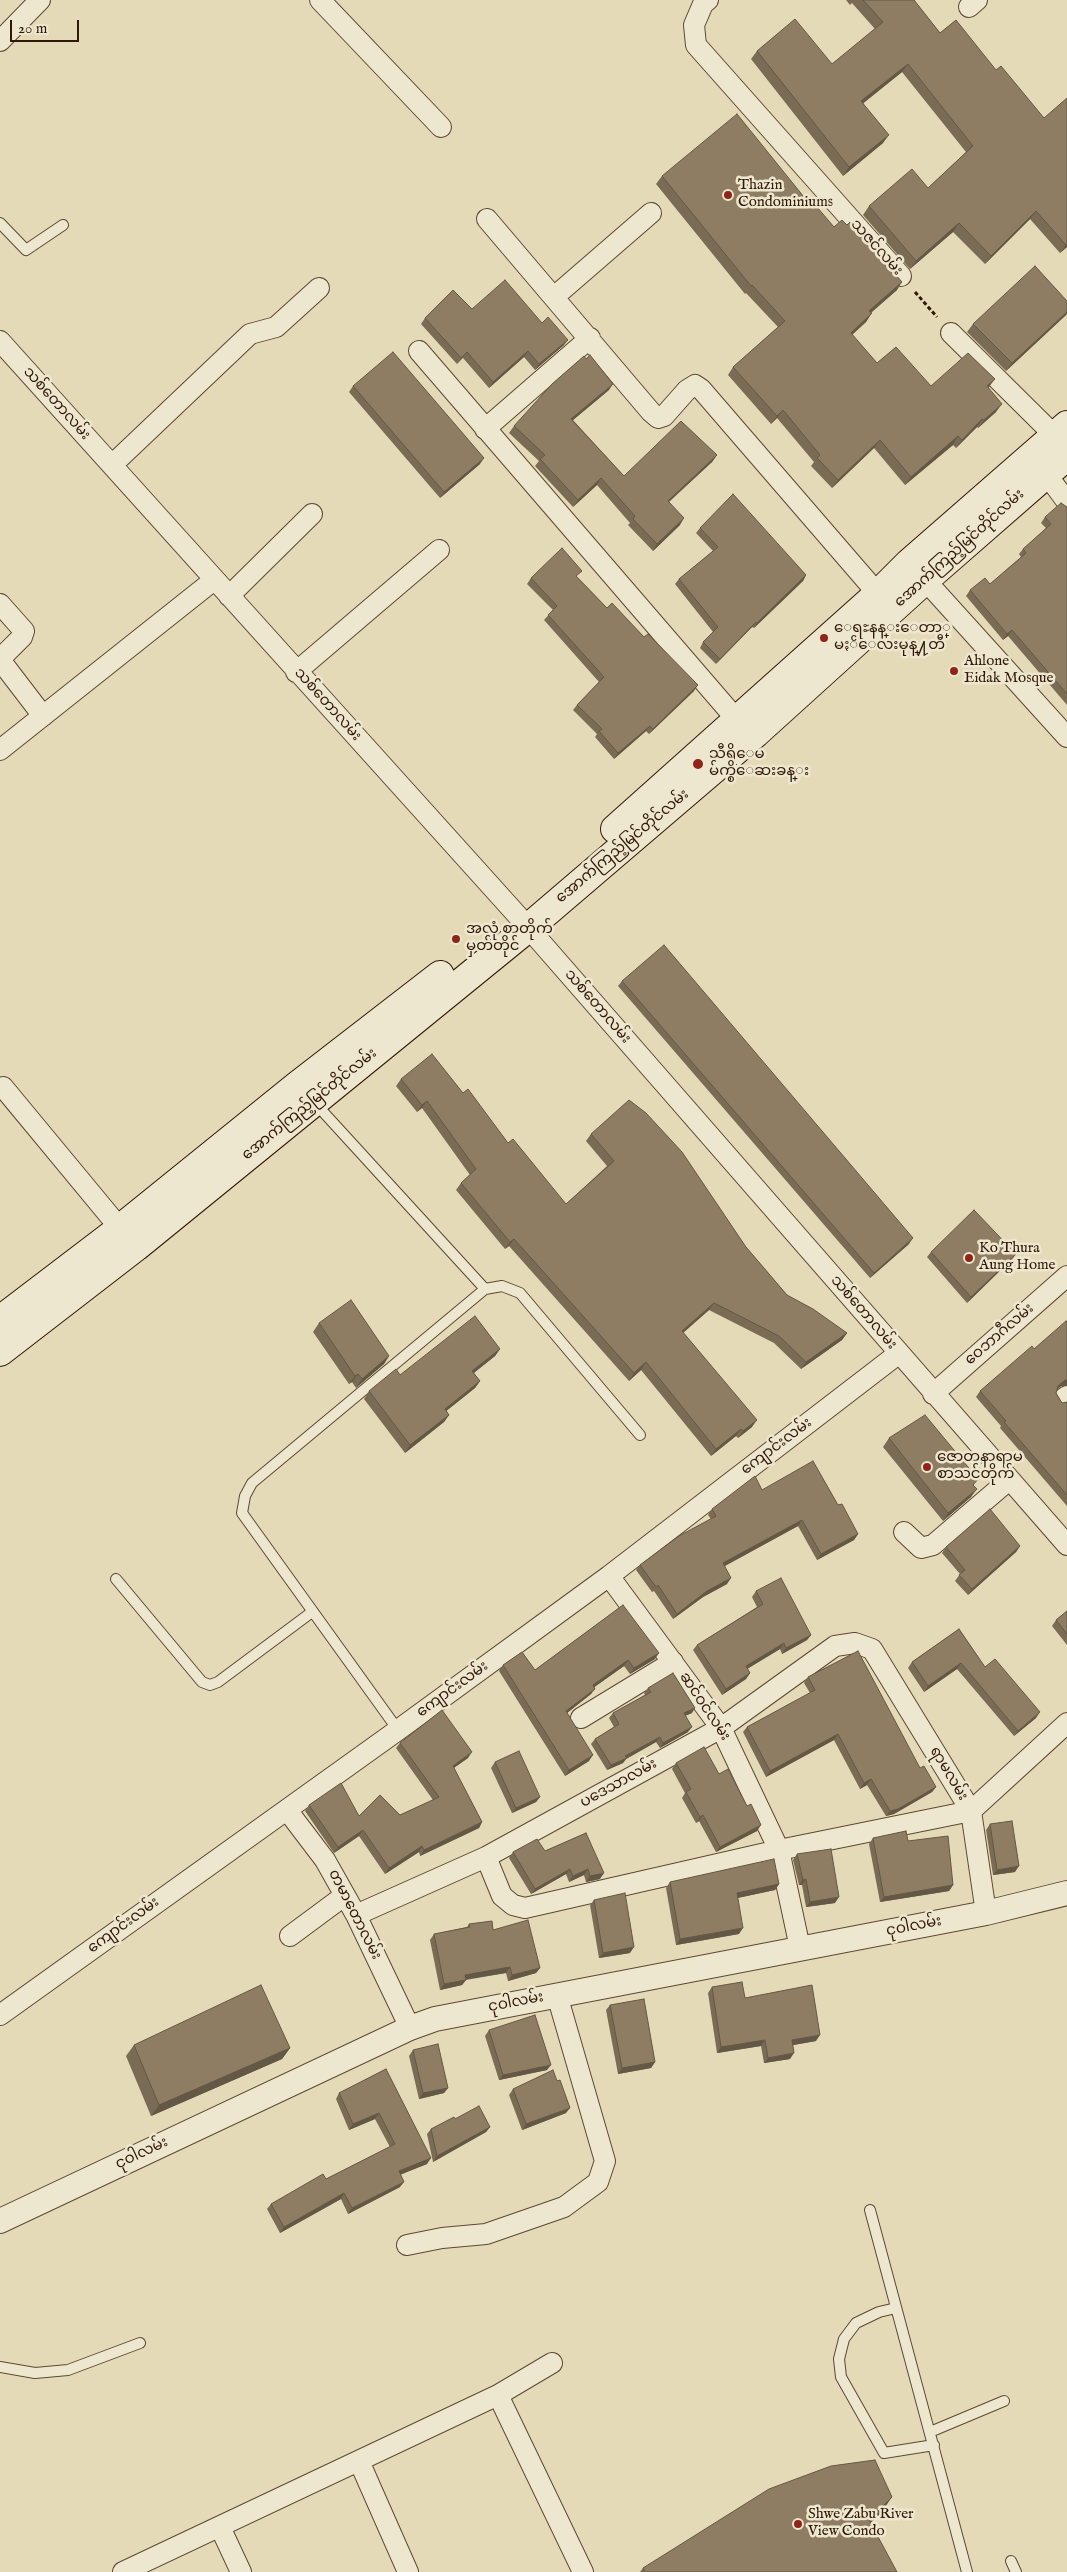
<!DOCTYPE html>
<meta charset="utf-8">
<style>
body{margin:0}
#map{position:relative;width:1067px;height:2572px;overflow:hidden;background:#e5dab7;font-family:"IM FELL English",serif}
canvas{display:block}
.scale{position:absolute;left:10px;top:20px;width:69px;height:22px;box-sizing:border-box;border:2px solid #301806;border-top:0;padding-left:6px;font-size:15px;line-height:18px;white-space:nowrap;color:#301806;-webkit-text-stroke:4px #eee7d0;paint-order:stroke}
</style>
<div id="map">
<canvas width="1067" height="2572"></canvas>
<div class="scale">20 m</div>
</div>
<script>
const ctx = document.querySelector('canvas').getContext('2d');
ctx.lineJoin = 'round';
const shape = rows => new Path2D(rows.map(r => 'M' + r).join(''));
function strokePath(path, color, width, dash) { ctx.strokeStyle = color; ctx.lineWidth = width; ctx.lineCap = dash ? 'butt' : 'round'; ctx.setLineDash(dash || []); ctx.stroke(path); }
function paint(path, color) { ctx.fillStyle = color; ctx.fill(path, 'evenodd'); }
function drawText(font, color, halo, rows, align = 'center') {
  ctx.font = font + ' "IM FELL English","Noto Sans Myanmar",serif'; ctx.lineWidth = 5; ctx.setLineDash([]); ctx.textBaseline = 'middle'; ctx.strokeStyle = halo; ctx.fillStyle = color; for (const [text, x, y, turn = 0] of rows) {
    ctx.save(); ctx.translate(x, y); ctx.rotate((+turn || 0) * Math.PI / 180); ctx.textAlign = isNaN(turn) ? turn : align; if (halo) ctx.strokeText(text, 0, 0); ctx.fillText(text, 0, 0); ctx.restore();
  }
}
const path = shape([
 [915,292,937,317]
]);
const service = shape([
 [0,223,26,250,63,225],
 [315,1103,485,1289],
 [116,1579,202,1682,210,1685,218,1682,312,1612],
 [398,1730,242,1513,245,1496,252,1483,485,1289,502,1286,520,1293,640,1435],
 [870,2210,967,2572],
 [896,2308,879,2312,856,2323,844,2339,839,2359,841,2377,884,2453,934,2445],
 [0,2367,35,2373,68,2370,140,2343],
 [930,2432,1004,2401],
 [1011,2561,1016,2572]
]);
const minor = shape([
 [320,0,441,127],
 [708,0,703,4,694,25,696,45,901,276],
 [969,7,977,0],
 [0,41,40,0],
 [487,219,651,412,658,418,664,416,687,390,695,385,701,389,878,594,888,602],
 [554,297,651,213],
 [951,333,1055,436],
 [0,341,518,916,1067,1545],
 [419,351,737,720,748,727],
 [485,429,590,338],
 [1038,463,1067,502],
 [112,465,250,334,276,327,319,288],
 [916,570,1067,737],
 [229,596,312,514],
 [0,604,24,631,22,637,1,658,4,665,43,716],
 [296,672,439,550],
 [0,750,214,580],
 [3,1087,128,1238],
 [933,1394,1067,1276],
 [1064,1398,1067,1396],
 [904,1532,921,1548,933,1545,1009,1480],
 [609,1576,721,1728,779,1850,800,1948],
 [581,1718,673,1662],
 [287,1810,325,1860,356,1915,410,2028],
 [486,1857,502,1896,513,1905,525,1908,779,1850,971,1811,1067,1723],
 [356,1915,486,1857,721,1728,835,1646,855,1643,872,1649,971,1811,986,1913],
 [290,1936,344,1896],
 [0,2015,398,1730,609,1576,898,1354],
 [407,2245,442,2238,486,2234,564,2207,598,2182,605,2161,557,1995],
 [498,2395,583,2572],
 [359,2461,408,2572],
 [220,2527,241,2572],
 [123,2572,498,2395,552,2363]
]);
const tertiary = shape([
 [0,2221,410,2028,435,2019,986,1913,1067,1893]
]);
const secondary = shape([
 [615,829,878,594,909,563,1067,425],
 [0,1320,121,1228,298,1085,440,975],
 [0,1352,136,1247,528,928,756,733,925,580,1067,456]
]);
const wall = shape([
 [846,0,914,0,940,33,956,20,1067,247,1060,253,1030,219,985,264,953,232,910,269,863,215,869,206,928,188,966,152,902,72,863,103,883,143,843,176,751,59,757,51,832,64,875,29,852,3,850,5],
 [662,176,808,202,897,290,871,313,866,322,852,335,877,363,931,386,988,388,996,412,978,428,977,427,956,448,953,445,905,485,874,448,832,488,811,466,814,462,777,418,771,424,728,375,733,367,778,327,746,293,745,294,656,184],
 [1067,301,1067,314,1066,315,1006,371,967,332,973,324],
 [472,309,542,323,564,345,535,370,524,357,489,388,463,358,457,364,421,324,425,318],
 [353,386,480,464,440,498,349,392],
 [609,390,573,420,624,476,717,455,712,462,669,502,680,525,653,551,628,525,630,523,597,485,573,507,535,466,539,461,509,433,514,426],
 [1067,507,1067,705,1008,636,1003,640,966,596,970,590,990,584,1021,557,1019,554,1023,549,1046,528,1041,523,1045,517],
 [700,528,806,575,803,581,754,628,752,627,716,664,700,648,703,642,713,632,675,584,679,579,713,551,696,533],
 [577,577,607,608,694,691,649,734,646,731,614,759,595,737,597,734,573,710,577,705,599,682,544,620,553,610,527,584,531,578],
 [622,981,909,1244,870,1278,618,986],
 [401,1079,463,1093,508,1143,566,1204,607,1166,586,1141,591,1134,746,1247,787,1295,847,1333,842,1340,801,1369,774,1343,709,1310,683,1333,752,1427,738,1438,736,1436,711,1456,641,1370,629,1381,509,1246,505,1249,456,1190,461,1183,470,1175,422,1108,417,1112,396,1086],
 [931,1252,1016,1254,1012,1259,967,1303,927,1257],
 [1067,1322,1067,1386,1061,1386,1057,1389,1056,1393,1062,1403,1067,1402,1067,1506,1000,1428,1001,1426,976,1397,980,1391,1034,1349],
 [319,1323,389,1356,384,1364,356,1388,352,1382,349,1384,313,1332],
 [500,1349,495,1356,474,1373,480,1381,475,1388,446,1411,449,1415,444,1422,405,1453,364,1399,369,1391,400,1375],
 [889,1438,974,1485,971,1497,943,1521,883,1447],
 [762,1490,838,1505,858,1534,854,1540,817,1560,798,1526,725,1566,727,1584,703,1597,673,1619,654,1591,652,1592,636,1570,640,1565,711,1519,708,1515,712,1509],
 [1020,1546,1016,1552,968,1595,955,1581,960,1574,942,1553,946,1547],
 [756,1591,811,1635,807,1640,782,1654,780,1649,747,1669,750,1673,746,1679,722,1695,693,1650,697,1645,757,1607,752,1597],
 [623,1605,655,1659,630,1674,624,1666,594,1687,591,1694,567,1713,589,1761,565,1776,499,1671,503,1665,535,1670],
 [1067,1611,1067,1645,1052,1626,1056,1620],
 [959,1629,985,1667,1036,1718,1014,1736,957,1669,924,1692,908,1668,912,1662],
 [808,1677,920,1768,936,1787,932,1792,894,1814,886,1816,867,1785,860,1789,834,1740,766,1777,743,1732,747,1727,810,1693,804,1683],
 [648,1688,692,1713,685,1716,688,1732,660,1748,656,1742,626,1759,623,1763,607,1770,591,1744,595,1739,614,1727,609,1718,613,1713,645,1695,644,1693],
 [400,1743,468,1758,454,1768,482,1822,479,1828,420,1856,419,1852,385,1874,359,1836,334,1853,305,1811,309,1805,359,1816,400,1815,433,1800,396,1748],
 [495,1762,540,1797,536,1802,512,1813,491,1768],
 [676,1763,719,1774,757,1831,716,1852,699,1821,696,1823,682,1798,685,1793,672,1769],
 [990,1824,1015,1872,993,1875,986,1830],
 [586,1833,600,1879,586,1882,584,1875,569,1882,566,1874,531,1894,509,1858,513,1852,545,1851],
 [873,1838,953,1885,949,1891,880,1902,869,1844],
 [797,1854,835,1903,806,1907,802,1885,799,1885,793,1860],
 [670,1882,779,1884,775,1890,737,1898,739,1934,676,1945,666,1888],
 [594,1900,630,1953,599,1958,590,1905],
 [469,1924,493,1930,540,1968,536,1973,508,1981,506,1973,466,1980,462,1985,440,1990,430,1940,434,1934,467,1927],
 [712,1987,745,1998,816,2041,793,2045,790,2059,764,2063,761,2046,717,2053,708,1993],
 [610,2005,655,2062,651,2068,618,2074,606,2010],
 [489,2030,547,2070,499,2080,485,2036],
 [134,2045,290,2048,282,2059,151,2116,126,2056],
 [413,2050,448,2088,444,2093,419,2099,409,2056],
 [386,2069,427,2164,400,2174,400,2187,348,2214,341,2199,280,2233,267,2209,271,2204,326,2179,390,2147,375,2119,349,2130,336,2099,339,2093],
 [513,2089,566,2113,522,2130,509,2095],
 [455,2119,490,2127,486,2132,433,2162,427,2134,431,2129],
 [881,2513,870,2523,897,2572,640,2572,643,2568]
]);
const shadedWall = shape([
 [908,64,902,72,855,110,861,101],
 [889,135,883,143,843,176,849,167],
 [1036,211,1030,219,985,264,991,256],
 [959,223,953,232,910,269,916,261],
 [1067,244,1067,247,1060,253,1066,245],
 [902,282,897,290,863,319,869,311],
 [1067,312,1066,315,1006,371,1012,363],
 [872,313,866,322,845,341,851,333],
 [568,340,564,345,535,370,539,364],
 [528,351,524,357,489,388,493,382],
 [995,379,989,387,981,395,987,386],
 [613,384,609,390,567,425,571,419],
 [1002,404,996,412,978,428,984,420],
 [783,410,777,418,771,424,777,416],
 [982,419,977,427,956,448,962,440],
 [958,436,953,445,905,485,911,477],
 [880,440,874,448,832,488,838,480],
 [717,455,712,462,663,507,668,501],
 [484,458,480,464,440,498,444,492],
 [601,478,597,485,573,507,578,500],
 [684,518,680,525,653,551,657,544],
 [806,575,803,581,754,628,757,623],
 [756,622,752,627,716,664,720,659],
 [1012,630,1008,636,1003,640,1007,634],
 [698,685,694,691,649,734,653,729],
 [650,726,646,731,614,759,618,753],
 [427,1101,422,1108,417,1112,422,1105],
 [913,1238,909,1244,870,1278,874,1273],
 [514,1239,509,1246,505,1249,510,1242],
 [1016,1254,1012,1259,967,1303,971,1297],
 [714,1303,709,1310,677,1338,682,1331],
 [847,1333,842,1340,801,1369,806,1362],
 [500,1349,495,1356,467,1378,472,1371],
 [389,1356,384,1364,356,1388,362,1379],
 [646,1362,641,1370,629,1381,634,1373],
 [358,1374,352,1382,349,1384,355,1376],
 [1065,1380,1067,1380,1067,1386,1061,1386,1054,1392,1058,1386],
 [480,1381,475,1388,440,1416,445,1409],
 [449,1415,444,1422,405,1453,410,1445],
 [757,1420,752,1427,738,1438,743,1431],
 [741,1429,736,1436,711,1456,716,1449],
 [977,1489,971,1497,943,1521,948,1513],
 [802,1520,798,1526,719,1569,723,1563],
 [858,1534,854,1540,817,1560,821,1554],
 [1020,1546,1016,1552,968,1595,972,1589],
 [731,1578,727,1584,703,1597,673,1619,677,1614,707,1591],
 [811,1635,807,1640,782,1654,786,1648],
 [784,1643,780,1649,742,1672,746,1666],
 [659,1653,655,1659,630,1674,634,1668],
 [628,1660,624,1666,589,1691,593,1685],
 [961,1663,957,1669,924,1692,928,1686],
 [750,1673,746,1679,722,1695,726,1689],
 [595,1689,591,1694,562,1717,566,1711],
 [695,1708,692,1713,680,1718,684,1713],
 [1040,1712,1036,1718,1014,1736,1018,1731],
 [692,1727,688,1732,660,1748,663,1743],
 [838,1734,834,1740,766,1777,770,1771],
 [660,1737,656,1742,626,1759,623,1763,607,1770,611,1765],
 [472,1752,468,1758,449,1771,453,1766],
 [593,1755,589,1761,565,1776,569,1770],
 [871,1779,867,1785,860,1789,864,1783],
 [936,1787,932,1792,894,1814,886,1816,890,1811],
 [540,1797,536,1802,512,1813,516,1808],
 [703,1815,699,1821,696,1823,700,1817],
 [482,1822,479,1828,420,1856,424,1850],
 [761,1825,757,1831,716,1852,720,1847],
 [363,1830,359,1836,334,1853,338,1847],
 [422,1846,419,1852,385,1874,389,1868],
 [1019,1866,1015,1872,993,1875,997,1870],
 [570,1869,566,1874,531,1894,535,1889],
 [588,1869,584,1875,569,1882,573,1876],
 [604,1873,600,1879,586,1882,590,1876],
 [806,1879,802,1885,799,1885,803,1880],
 [779,1884,775,1890,733,1899,737,1893],
 [953,1885,949,1891,880,1902,884,1897],
 [839,1897,835,1903,806,1907,810,1902],
 [743,1928,739,1934,676,1945,680,1939],
 [634,1947,630,1953,599,1958,603,1953],
 [510,1967,506,1973,461,1980,465,1975],
 [540,1968,536,1973,508,1981,512,1975],
 [466,1980,462,1985,440,1990,444,1984],
 [820,2035,816,2041,788,2046,792,2040],
 [765,2040,761,2046,717,2053,721,2047],
 [290,2048,282,2059,151,2116,159,2105],
 [794,2053,790,2059,764,2063,768,2058],
 [655,2062,651,2068,618,2074,622,2068],
 [551,2065,547,2070,499,2080,503,2075],
 [448,2088,444,2093,419,2099,423,2093],
 [570,2108,566,2113,522,2130,526,2124],
 [379,2113,375,2119,349,2130,353,2124],
 [490,2127,486,2132,433,2162,437,2156],
 [431,2158,427,2164,395,2177,399,2171],
 [404,2182,400,2187,348,2214,352,2208],
 [344,2193,341,2199,280,2233,284,2227],
 [892,2497,881,2513,858,2535,869,2520]
]);
const building = shape([
 [863,0,914,0,940,33,956,20,996,70,1001,66,1044,118,1067,98,1067,244,1066,245,1036,211,991,256,959,223,916,261,869,206,912,169,928,188,973,146,908,64,861,101,889,135,849,167,757,51,795,19,832,64,883,22,863,0],
 [737,114,808,202,811,200,834,227,842,220,847,225,850,222,902,282,869,311,872,313,851,333,877,363,896,347,931,386,968,353,995,379,987,386,1002,404,984,420,982,419,962,440,958,436,911,477,880,440,838,480,817,458,820,455,783,410,777,416,733,367,785,321,752,285,751,286,662,176,737,114],
 [1035,266,1067,301,1067,312,1012,363,973,324,1035,266],
 [505,280,542,323,548,317,568,340,539,364,528,351,493,382,467,352,461,358,425,318,453,290,472,309,505,280],
 [393,352,484,458,444,492,353,386,393,352],
 [590,355,613,384,571,419,624,476,681,421,717,455,668,501,684,518,657,544,633,519,635,516,601,478,578,500,540,459,545,455,514,426,552,384,584,356,586,359,590,355],
 [733,494,806,575,757,623,756,622,720,659,703,642,718,627,679,579,718,547,700,528,733,494],
 [1061,503,1067,507,1067,694,1012,630,1007,634,970,590,985,578,990,584,1026,553,1023,549,1051,524,1045,517,1061,503],
 [562,548,582,571,576,576,607,608,612,603,644,637,648,634,698,685,653,729,650,726,618,753,599,731,602,729,577,705,604,677,548,615,557,606,531,578,562,548],
 [664,945,913,1238,874,1273,622,981,664,945],
 [432,1054,463,1093,468,1089,508,1143,513,1139,566,1204,614,1161,591,1134,629,1100,646,1113,682,1152,746,1247,787,1295,813,1309,847,1333,806,1362,779,1336,714,1303,682,1331,757,1420,743,1431,741,1429,716,1449,646,1362,634,1373,514,1239,510,1242,461,1183,476,1169,427,1101,422,1105,401,1079,432,1054],
 [974,1210,1016,1254,971,1297,931,1252,974,1210],
 [351,1300,389,1356,362,1379,358,1374,355,1376,319,1323,351,1300],
 [475,1316,500,1349,472,1371,480,1381,445,1409,449,1415,410,1445,369,1391,396,1369,400,1375,475,1316],
 [1066,1321,1067,1322,1067,1380,1065,1380,1058,1386,1056,1393,1062,1403,1067,1402,1067,1495,1004,1422,1006,1421,980,1391,1032,1346,1034,1349,1066,1321],
 [925,1415,978,1479,973,1485,977,1489,948,1513,889,1438,925,1415],
 [813,1461,838,1505,842,1504,858,1534,821,1554,802,1520,723,1563,731,1578,707,1591,677,1614,658,1585,656,1587,640,1565,679,1536,716,1516,712,1509,755,1476,762,1490,813,1461],
 [990,1509,1020,1546,972,1589,959,1575,965,1570,946,1547,990,1509],
 [781,1578,811,1635,786,1648,784,1643,746,1666,750,1673,726,1689,697,1645,763,1604,756,1591,781,1578],
 [623,1605,659,1653,634,1668,628,1660,593,1685,595,1689,566,1711,593,1755,569,1770,503,1665,522,1652,535,1670,623,1605],
 [1067,1611,1067,1634,1056,1620,1067,1611],
 [959,1629,985,1667,995,1659,1040,1712,1018,1731,961,1663,928,1686,912,1662,959,1629],
 [858,1651,920,1768,924,1766,936,1787,898,1809,890,1811,871,1779,864,1783,838,1734,770,1771,747,1727,815,1690,808,1677,858,1651],
 [673,1673,695,1708,684,1713,692,1727,663,1743,660,1737,625,1756,627,1758,611,1765,595,1739,619,1724,613,1713,651,1692,648,1688,673,1673],
 [442,1710,472,1752,453,1766,482,1822,424,1850,422,1846,389,1868,363,1830,338,1847,309,1805,341,1783,359,1816,380,1795,400,1815,439,1797,400,1743,442,1710],
 [704,1747,719,1774,728,1769,747,1806,751,1804,761,1825,720,1847,703,1815,700,1817,686,1792,691,1789,676,1763,704,1747],
 [519,1751,540,1797,516,1808,495,1762,519,1751],
 [1012,1821,1019,1866,997,1870,990,1824,1012,1821],
 [906,1831,908,1841,948,1836,953,1885,884,1897,873,1838,906,1831],
 [586,1833,604,1873,590,1876,588,1869,573,1876,570,1869,535,1889,513,1852,537,1839,545,1851,586,1833],
 [831,1849,839,1897,810,1902,806,1879,803,1880,797,1854,831,1849],
 [774,1859,779,1884,737,1893,743,1928,680,1939,670,1882,774,1859],
 [625,1893,634,1947,603,1953,594,1900,625,1893],
 [528,1920,540,1968,512,1975,510,1967,465,1975,466,1980,444,1984,434,1934,470,1927,469,1924,492,1921,493,1930,528,1920],
 [742,1982,745,1998,812,1985,820,2035,792,2040,794,2053,768,2058,765,2040,721,2047,712,1987,742,1982],
 [261,1985,290,2048,159,2105,134,2045,261,1985],
 [644,1999,655,2062,622,2068,610,2005,644,1999],
 [535,2015,551,2065,503,2075,489,2030,535,2015],
 [438,2044,448,2088,423,2093,413,2050,438,2044],
 [386,2069,431,2158,399,2171,404,2182,352,2208,344,2193,284,2227,271,2204,323,2174,326,2179,395,2144,379,2113,353,2124,339,2093,386,2069],
 [553,2070,557,2081,560,2080,570,2108,526,2124,513,2089,553,2070],
 [479,2106,490,2127,437,2156,431,2129,454,2117,455,2119,479,2106],
 [875,2460,892,2497,869,2520,897,2572,645,2572,643,2568,769,2489,831,2466,875,2460]
]);
const markers = [
 [728,195,5,"#8f2418"],
 [824,638,5,"#8f2418"],
 [954,671,5,"#8f2418"],
 [698,764,6,"#8f2418"],
 [456,939,5,"#8f2418"],
 [969,1258,5,"#8f2418"],
 [927,1467,5,"#8f2418"],
 [798,2524,5,"#8f2418"]
];
const poiNames = [
 ["Thazin",738,186],
 ["Condominiums",738,203],
 ["ေရႊနန္းေတာ္",834,629],
 ["မႏၲေလးမုန္႔တီ",834,646],
 ["Ahlone",964,662],
 ["Eidak Mosque",964,679],
 ["သီရိေမ",709,755],
 ["မ်က္စိေဆးခန္း",709,772],
 ["အလုံ စာတိုက်",466,930],
 ["မှတ်တိုင်",466,947],
 ["Ko Thura",979,1249],
 ["Aung Home",979,1266],
 ["ဇောတနာရာမ",937,1458],
 ["စာသင်တိုက်",937,1475],
 ["Shwe Zabu River",808,2515],
 ["View Condo",808,2532]
];
const streetNames = [
 ["သဇင်လမ်း",876,248,48],
 ["သစ်တောလမ်း",56,404,48],
 ["အောက်ကြည့်မြင်တိုင်လမ်း",960,549,-42],
 ["သစ်တောလမ်း",327,705,48],
 ["အောက်ကြည့်မြင်တိုင်လမ်း",623,847,-40],
 ["သစ်တောလမ်း",597,1007,49],
 ["အောက်ကြည့်မြင်တိုင်လမ်း",310,1105,-39],
 ["သစ်တောလမ်း",863,1313,49],
 ["ဝေဘာဂီလမ်း",1000,1335,-41],
 ["ကျောင်းလမ်း",777,1447,-37],
 ["ကျောင်းလမ်း",453,1690,-36],
 ["ဆင်ဝင်လမ်း",704,1707,56],
 ["ရာမလမ်း",948,1774,59],
 ["ပဒေသာလမ်း",619,1784,-29],
 ["တမာတောလမ်း",354,1915,63],
 ["ကျောင်းလမ်း",124,1926,-36],
 ["ငုဝါလမ်း",914,1927,-11],
 ["ငုဝါလမ်း",516,2003,-11],
 ["ငုဝါလမ်း",142,2154,-25]
];
strokePath(service, '#5d4832', 12);
strokePath(minor, '#5d4832', 22);
strokePath(tertiary, '#5d4832', 26);
strokePath(secondary, '#301806', 30);
strokePath(path, '#301806', 3, [4, 2.5]);
strokePath(service, '#eee7d0', 10);
strokePath(minor, '#eee7d0', 20);
strokePath(tertiary, '#eee7d0', 24);
strokePath(secondary, '#eee7d0', 28);
paint(wall, '#7a6c54');
paint(shadedWall, '#635845');
paint(building, '#8e7d62');
strokePath(building, '#635845', 1);
for (const [x, y, r, color] of markers) { const dot = new Path2D(); dot.arc(x, y, r, 0, 2 * Math.PI); ctx.fillStyle = color; ctx.fill(dot); strokePath(dot, '#eee7d0', 2); }
drawText('15px', '#301806', '#eee7d0', poiNames, 'left');
drawText('15px', '#301806', '#eee7d0', streetNames);
</script>
